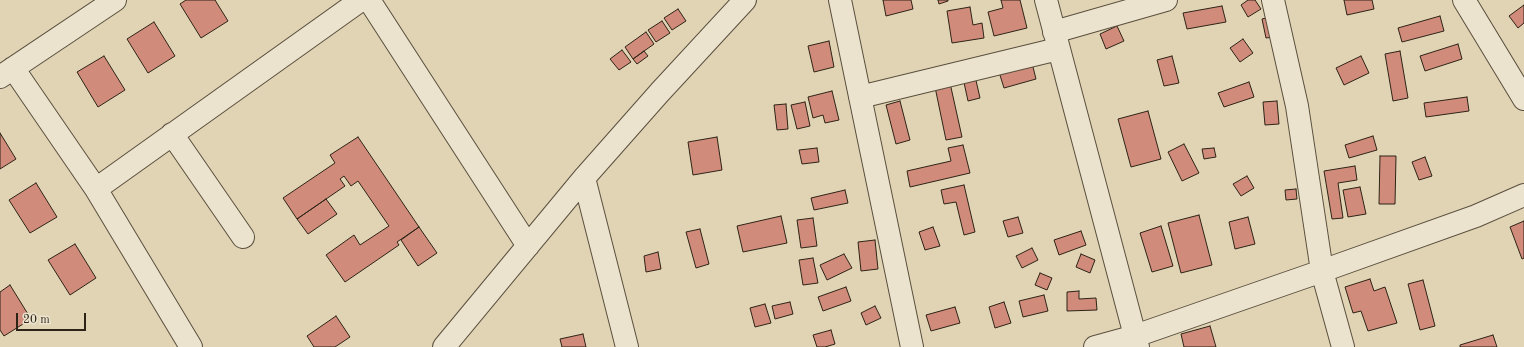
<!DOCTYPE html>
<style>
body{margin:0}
#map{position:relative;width:1524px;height:347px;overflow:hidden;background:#e0d4b4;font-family:"Old Standard TT",serif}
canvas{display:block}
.scale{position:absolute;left:16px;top:313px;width:70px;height:18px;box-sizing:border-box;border:2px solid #2d2316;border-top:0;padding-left:5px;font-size:12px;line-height:14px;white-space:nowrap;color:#2d2316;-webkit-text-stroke:3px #ebe3ce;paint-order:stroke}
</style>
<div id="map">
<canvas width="1524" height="347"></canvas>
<div class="scale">20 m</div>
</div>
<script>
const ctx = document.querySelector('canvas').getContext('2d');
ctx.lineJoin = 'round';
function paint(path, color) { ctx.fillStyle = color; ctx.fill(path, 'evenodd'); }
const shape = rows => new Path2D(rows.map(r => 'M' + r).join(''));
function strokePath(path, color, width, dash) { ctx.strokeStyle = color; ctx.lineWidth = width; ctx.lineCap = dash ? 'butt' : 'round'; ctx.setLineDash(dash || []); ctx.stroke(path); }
const building = shape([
 [186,0,215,0,228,21,201,38,180,4,186,0],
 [883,0,911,0,913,9,886,16,883,0],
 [938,0,948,0,948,1,939,4,938,0],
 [1001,0,1020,0,1027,28,994,36,988,12,1003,8,1001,0],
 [1248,0,1255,0,1261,9,1248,17,1241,5,1248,0],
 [1344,0,1372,0,1374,9,1347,15,1344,0],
 [1524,5,1524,23,1518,28,1509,16,1524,5],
 [1222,6,1226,22,1187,29,1183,13,1222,6],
 [970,7,973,25,982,23,984,38,952,43,947,11,970,7],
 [678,9,686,21,672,30,664,18,678,9],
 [1440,16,1444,31,1402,42,1398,28,1440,16],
 [1270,17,1274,37,1266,38,1262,19,1270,17],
 [662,21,670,33,656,42,648,30,662,21],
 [154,22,175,56,148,73,127,39,154,22],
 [1117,26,1124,41,1106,49,1100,34,1117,26],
 [646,32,654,44,633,59,625,47,646,32],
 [1243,39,1253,53,1240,62,1230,48,1243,39],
 [829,41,834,67,814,72,808,46,829,41],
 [1458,44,1462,59,1425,71,1420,56,1458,44],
 [622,50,631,62,619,70,610,59,622,50],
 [644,51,648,56,637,64,633,59,644,51],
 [1400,51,1408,98,1393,101,1385,54,1400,51],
 [104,56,125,90,98,107,77,72,104,56],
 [1172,56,1179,83,1164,86,1157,60,1172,56],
 [1361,56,1369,73,1344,85,1336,68,1361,56],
 [1032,63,1036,79,1004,88,999,72,1032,63],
 [975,76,980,98,968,101,963,78,975,76],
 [1249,82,1254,97,1224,107,1218,93,1249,82],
 [950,83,962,137,946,140,935,87,950,83],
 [832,91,839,120,825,123,823,115,813,118,808,97,832,91],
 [1467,97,1469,111,1426,117,1424,103,1467,97],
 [900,101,910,140,896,144,886,105,900,101],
 [1277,101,1279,124,1265,125,1263,102,1277,101],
 [805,102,810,126,797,129,791,105,805,102],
 [786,104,788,129,777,130,774,105,786,104],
 [1148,111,1161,159,1131,167,1118,119,1148,111],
 [0,133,16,159,0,169,0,133],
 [1373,136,1377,150,1349,158,1345,145,1373,136],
 [358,137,419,227,397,242,399,245,345,282,326,255,354,235,360,245,389,226,358,181,351,186,344,176,340,179,345,186,297,219,283,198,335,163,330,155,358,137],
 [717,137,722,170,693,175,688,142,717,137],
 [1184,144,1199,173,1182,181,1168,152,1184,144],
 [963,145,970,173,910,187,907,171,951,161,948,148,963,145],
 [817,148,819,162,802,164,799,150,817,148],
 [1214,148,1216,157,1204,159,1202,149,1214,148],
 [1380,156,1396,156,1395,204,1379,204,1380,156],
 [1425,157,1432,176,1419,180,1412,162,1425,157],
 [1355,166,1357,180,1338,183,1343,218,1332,219,1324,171,1355,166],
 [1247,176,1254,188,1241,196,1233,184,1247,176],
 [36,183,57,217,30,233,9,200,36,183],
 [964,185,975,232,964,235,956,202,944,204,941,190,964,185],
 [1360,187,1366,214,1348,217,1343,190,1360,187],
 [1296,189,1297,199,1286,200,1285,190,1296,189],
 [845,190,848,203,814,210,811,198,845,190],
 [326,199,337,214,308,234,297,219,326,199],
 [1199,215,1212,265,1181,273,1168,223,1199,215],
 [781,216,787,243,743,252,737,226,781,216],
 [1018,217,1023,233,1008,237,1003,221,1018,217],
 [1248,217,1255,244,1235,249,1229,222,1248,217],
 [813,218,817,246,801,248,797,220,813,218],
 [1524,221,1524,258,1522,259,1510,227,1524,221],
 [1161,226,1173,266,1152,272,1140,233,1161,226],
 [419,227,437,253,418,266,401,240,419,227],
 [933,227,940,246,925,250,919,232,933,227],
 [700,229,709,264,696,268,686,232,700,229],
 [1081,231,1086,245,1059,255,1054,240,1081,231],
 [875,240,878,269,861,271,858,242,875,240],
 [75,244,96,278,70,295,48,260,75,244],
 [1032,248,1038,260,1022,268,1016,256,1032,248],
 [658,252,661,269,646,272,644,256,658,252],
 [844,254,852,268,827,280,820,265,844,254],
 [1081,254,1095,260,1090,273,1076,267,1081,254],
 [813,258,818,283,803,285,799,260,813,258],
 [1040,273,1052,278,1047,290,1035,285,1040,273],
 [1370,279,1374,291,1385,287,1397,323,1368,331,1361,311,1353,313,1345,287,1370,279],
 [1423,280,1435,326,1420,330,1408,284,1423,280],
 [10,285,31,319,4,336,0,330,0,292,10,285],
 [846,287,851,301,823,311,818,297,846,287],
 [1079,291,1079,299,1096,298,1097,310,1067,311,1067,292,1079,291],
 [1044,295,1048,311,1023,317,1019,301,1044,295],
 [790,302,793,314,775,319,772,306,790,302],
 [1004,302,1011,323,995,328,989,307,1004,302],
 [765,304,771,323,755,327,750,308,765,304],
 [875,306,881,318,866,325,861,313,875,306],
 [955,307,960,323,931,331,926,315,955,307],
 [336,316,350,337,335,347,314,347,307,336,336,316],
 [1210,326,1216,347,1184,347,1181,334,1210,326],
 [831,330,835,344,825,347,817,347,813,335,831,330],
 [583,334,586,347,562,347,560,339,583,334],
 [1493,335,1497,347,1460,347,1460,345,1493,335]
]);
const minor = shape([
 [369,0,528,246],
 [840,0,912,347],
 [1046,0,1138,347],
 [1273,0,1297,106,1322,271,1343,347],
 [1464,0,1524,99],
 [1054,32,1166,0],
 [13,68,96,189,191,347],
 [0,77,115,0],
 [860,97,1058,49],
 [172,134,243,237],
 [584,178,627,347],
 [96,189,361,0],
 [444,347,584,178,660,92,745,0],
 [1095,347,1135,336,1322,271,1476,216,1524,195]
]);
paint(building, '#d08b7a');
strokePath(building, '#2d2316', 1);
strokePath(minor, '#5a4f3e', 24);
strokePath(minor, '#ebe3ce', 22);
</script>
